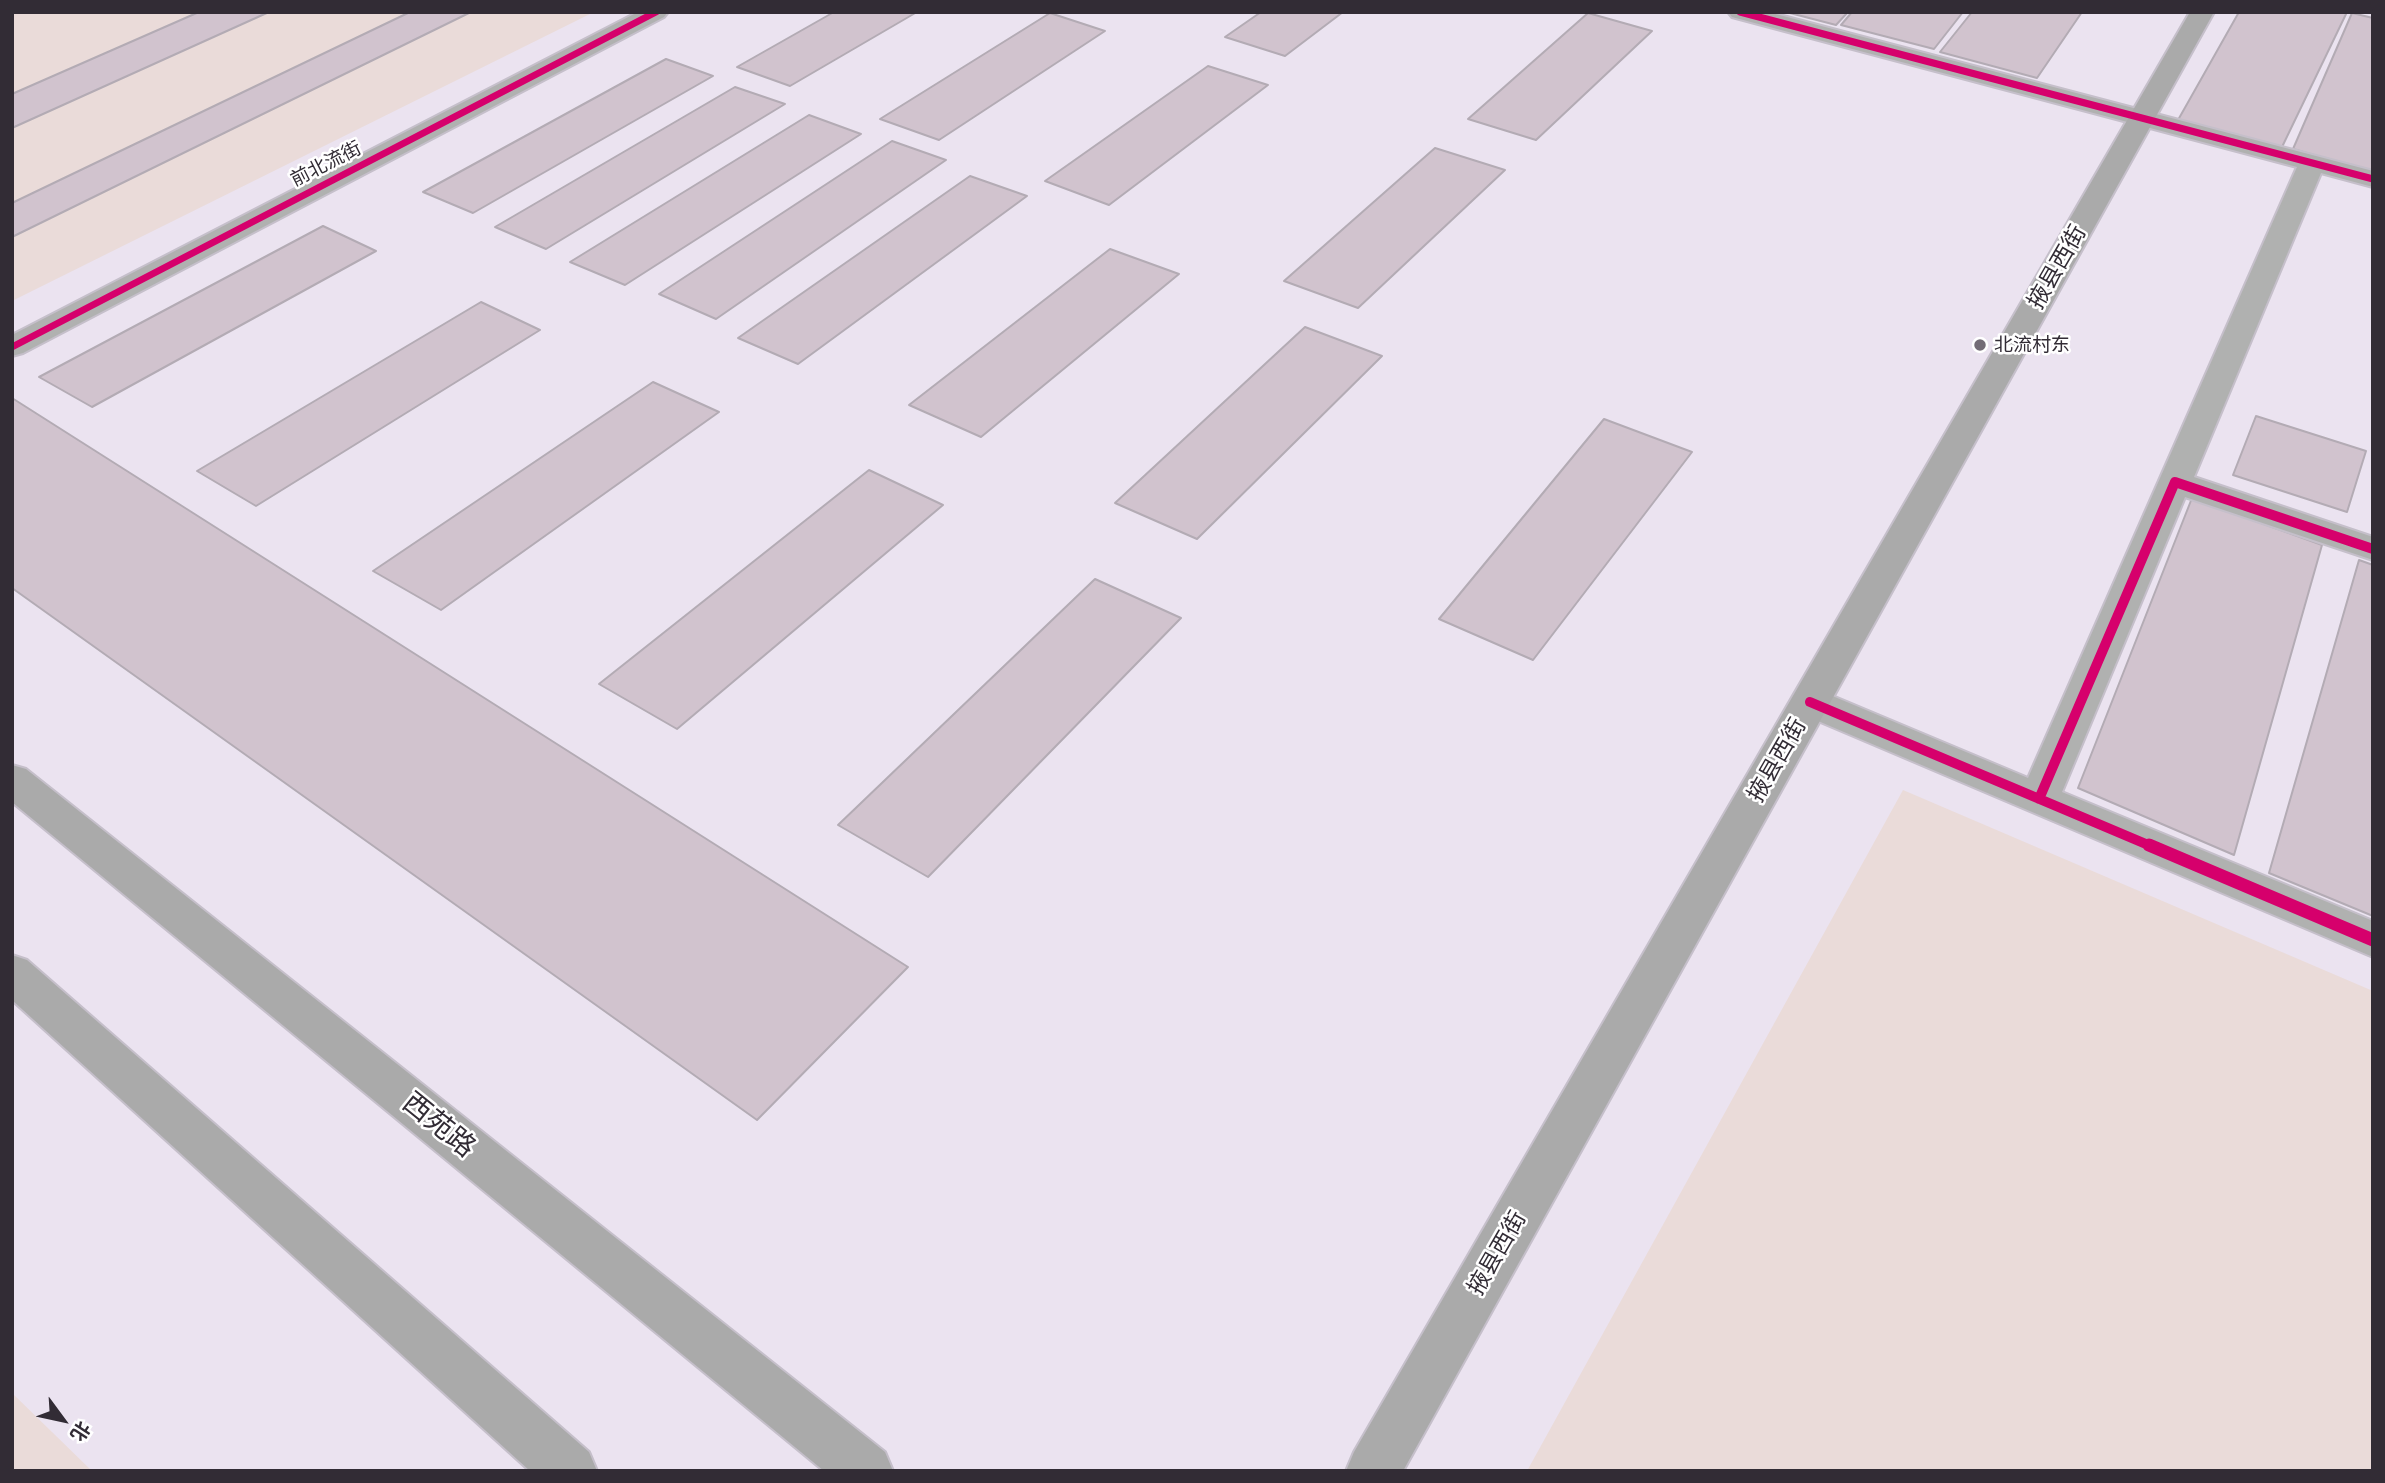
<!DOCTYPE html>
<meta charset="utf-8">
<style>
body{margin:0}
#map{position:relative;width:2385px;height:1483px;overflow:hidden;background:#ebe3f0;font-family:"Golos Text","Noto Sans SC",sans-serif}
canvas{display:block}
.frame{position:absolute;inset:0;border:14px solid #322c35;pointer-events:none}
.north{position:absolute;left:28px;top:1385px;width:70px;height:70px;-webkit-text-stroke:5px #fff;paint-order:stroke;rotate:123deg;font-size:19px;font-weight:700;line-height:28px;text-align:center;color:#322c35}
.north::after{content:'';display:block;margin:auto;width:24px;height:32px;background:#322c35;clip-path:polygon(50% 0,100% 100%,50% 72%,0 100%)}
</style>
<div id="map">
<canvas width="2385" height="1483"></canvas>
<div class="frame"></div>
<div class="north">北</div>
</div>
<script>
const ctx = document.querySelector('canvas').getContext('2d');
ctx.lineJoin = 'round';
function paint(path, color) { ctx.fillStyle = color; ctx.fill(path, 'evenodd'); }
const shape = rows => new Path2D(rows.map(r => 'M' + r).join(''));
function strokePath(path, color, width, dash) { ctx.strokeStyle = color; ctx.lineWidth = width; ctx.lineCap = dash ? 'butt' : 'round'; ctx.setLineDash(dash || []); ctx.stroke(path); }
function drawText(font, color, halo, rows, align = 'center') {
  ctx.font = font + ' "Golos Text","Noto Sans SC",sans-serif'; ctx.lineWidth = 5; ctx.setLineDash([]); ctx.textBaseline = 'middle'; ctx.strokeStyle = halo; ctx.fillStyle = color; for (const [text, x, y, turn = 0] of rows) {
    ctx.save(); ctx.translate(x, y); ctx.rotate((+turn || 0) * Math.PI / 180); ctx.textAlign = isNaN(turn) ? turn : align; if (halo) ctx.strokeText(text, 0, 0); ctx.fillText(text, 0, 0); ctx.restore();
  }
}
const commercial = shape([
 [12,12,594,12,12,301],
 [1903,790,2373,991,2373,1471,1527,1471],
 [12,1393,92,1471,12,1471]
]);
const building = shape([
 [199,12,269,12,12,128,12,94,199,12],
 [410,12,471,12,12,237,12,203,410,12],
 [834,12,917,12,790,86,737,67,834,12],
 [1261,12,1343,12,1285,56,1225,37,1261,12],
 [1786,12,1848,12,1836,25,1786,12],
 [1852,12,1963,12,1934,49,1841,25,1852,12],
 [1972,12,2082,12,2037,78,1940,52,1972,12],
 [2239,12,2347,12,2282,147,2178,120,2239,12],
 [1050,13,1105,31,939,140,880,119,1050,13],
 [1588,13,1652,31,1536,140,1468,119,1588,13],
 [2352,13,2373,18,2373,172,2293,149,2352,13],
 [666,59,713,76,473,213,423,192,666,59],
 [1208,66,1268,85,1109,205,1045,181,1208,66],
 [735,87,785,104,546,249,495,227,735,87],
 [809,115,861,134,625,285,570,262,809,115],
 [892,141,946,160,716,319,659,294,892,141],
 [1435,148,1505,170,1358,308,1284,281,1435,148],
 [970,176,1027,196,798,364,738,338,970,176],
 [323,226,376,251,92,407,39,377,323,226],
 [1110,249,1179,274,981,437,909,405,1110,249],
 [481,302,540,330,256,506,197,471,481,302],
 [1305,327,1382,356,1197,539,1115,503,1305,327],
 [653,382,719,412,441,610,373,571,653,382],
 [12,398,908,967,757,1120,12,588,12,398],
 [2256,416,2366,451,2347,512,2233,475,2256,416],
 [1604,419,1692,452,1533,660,1439,619,1604,419],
 [869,470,943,505,677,729,599,684,869,470],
 [2192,498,2322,545,2234,855,2078,788,2192,498],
 [2359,560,2373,565,2373,916,2269,873,2359,560],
 [1095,579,1181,618,928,877,838,825,1095,579]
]);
const minor = shape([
 [638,12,668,12,664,17,23,353,12,356,12,335,638,12],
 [1728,12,1768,12,2373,171,2373,187,2321,173,2194,477,2373,537,2373,560,2185,497,2062,792,2373,921,2373,957,1797,712,1791,702,1797,692,1810,688,1823,692,2028,778,2297,167,1732,17,1728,12]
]);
const major = shape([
 [2190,12,2214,12,1403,1471,1346,1471,1354,1452,2190,12],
 [12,765,26,769,885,1452,893,1471,824,1471,12,802,12,765],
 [12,955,27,960,589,1452,597,1471,530,1471,12,1000,12,955]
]);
const cyclewayFar2 = shape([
 [1740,12,2373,179],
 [12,347,656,12]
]);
const cyclewayFar1 = shape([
 [1810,702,2153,847],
 [2039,799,2175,482,2373,549]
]);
const cycleway = shape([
 [2149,845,2373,940]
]);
const markers = [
 [1980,345,7,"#736c76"]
];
const farStreetnames = [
 ["前北流街",326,164,-27]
];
const farPoinames = [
 ["北流村东",1994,345]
];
const streetNames = [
 ["掖县西街",2057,267,-60],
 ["掖县西街",1777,760,-60],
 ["掖县西街",1497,1253,-60]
];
const nearStreetnames = [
 ["西苑路",439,1125,39]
];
paint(commercial, '#eadbd9');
paint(building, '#d1c3ce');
strokePath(building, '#b3abb4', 2);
strokePath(minor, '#c5bfca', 4);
strokePath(major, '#c5bfca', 4);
paint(minor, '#b0b1b0');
paint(major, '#aaa');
strokePath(cyclewayFar2, '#d6006c', 7);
strokePath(cyclewayFar1, '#d6006c', 10);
strokePath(cycleway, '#d6006c', 13);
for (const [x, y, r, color] of markers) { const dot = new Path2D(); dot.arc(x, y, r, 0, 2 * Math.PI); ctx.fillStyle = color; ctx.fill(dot); strokePath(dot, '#fff', 2.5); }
drawText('19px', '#322c35', '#fff', farStreetnames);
drawText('19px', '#322c35', '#fff', farPoinames, 'left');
drawText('23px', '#322c35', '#fff', streetNames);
drawText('28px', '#322c35', '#fff', nearStreetnames);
</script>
